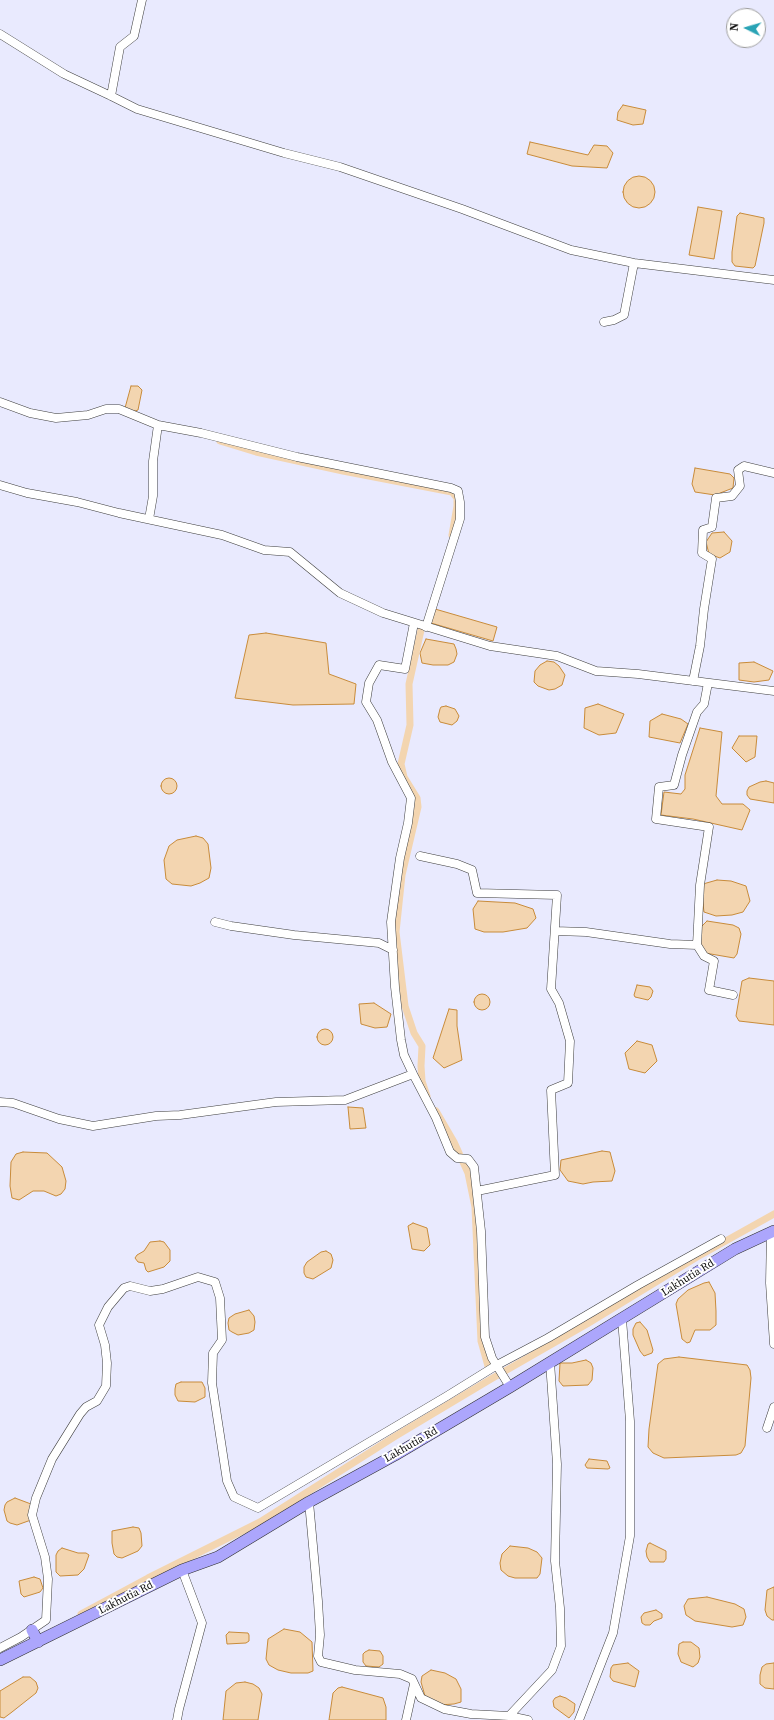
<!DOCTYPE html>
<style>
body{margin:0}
#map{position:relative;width:774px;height:1720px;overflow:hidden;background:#e9eafe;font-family:"Source Serif 4",serif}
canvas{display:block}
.north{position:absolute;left:726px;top:8px;width:40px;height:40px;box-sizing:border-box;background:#fff;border:1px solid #9d9d9d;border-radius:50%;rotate:275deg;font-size:11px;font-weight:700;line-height:16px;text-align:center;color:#0b0b0b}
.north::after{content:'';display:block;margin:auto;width:14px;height:18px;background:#29a3b5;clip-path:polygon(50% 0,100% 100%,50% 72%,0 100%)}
</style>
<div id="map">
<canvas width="774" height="1720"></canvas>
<div class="north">N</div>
</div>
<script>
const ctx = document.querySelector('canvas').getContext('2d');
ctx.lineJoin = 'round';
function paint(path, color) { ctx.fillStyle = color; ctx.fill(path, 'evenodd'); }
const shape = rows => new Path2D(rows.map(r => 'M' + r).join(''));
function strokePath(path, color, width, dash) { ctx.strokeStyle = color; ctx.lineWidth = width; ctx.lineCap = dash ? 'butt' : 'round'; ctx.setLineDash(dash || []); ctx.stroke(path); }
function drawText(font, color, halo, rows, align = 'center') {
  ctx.font = font + ' "Source Serif 4",serif'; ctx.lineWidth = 4; ctx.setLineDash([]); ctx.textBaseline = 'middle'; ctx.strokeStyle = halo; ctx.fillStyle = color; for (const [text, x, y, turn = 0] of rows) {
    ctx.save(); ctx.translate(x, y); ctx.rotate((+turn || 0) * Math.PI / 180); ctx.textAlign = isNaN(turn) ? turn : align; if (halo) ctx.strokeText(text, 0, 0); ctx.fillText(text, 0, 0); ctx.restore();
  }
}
const water = shape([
 [623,105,646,110,643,124,633,125,617,120,618,112,623,105],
 [530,142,588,155,594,145,607,146,613,153,607,168,572,166,527,154,530,142],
 '623 192a16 16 0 1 1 32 0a16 16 0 1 1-32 0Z',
 [698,207,722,211,714,259,689,255,698,207],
 [740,213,764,218,764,223,755,266,753,268,735,266,732,262,732,252,737,216,740,213],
 [131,386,138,386,142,390,138,410,132,412,125,408,131,386],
 [695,468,730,474,734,478,733,488,715,495,695,492,692,484,695,468],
 [724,532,732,541,730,552,720,558,709,554,706,542,712,533,724,532],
 [435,609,497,627,493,641,431,623,435,609],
 [266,633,326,643,329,674,356,684,354,704,293,705,235,698,249,635,266,633],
 [426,639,454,644,456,649,457,654,454,662,448,665,433,665,422,663,420,653,426,639],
 [547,661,554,662,559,666,565,675,562,685,555,689,549,690,538,686,534,682,535,671,540,665,547,661],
 [754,662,773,671,769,680,754,682,739,680,739,663,754,662],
 [598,704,624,714,616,733,599,735,584,728,585,708,598,704],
 [446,706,455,709,459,716,457,721,452,725,440,722,438,717,440,709,441,707,446,706],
 [662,714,681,719,688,724,680,743,649,737,650,721,662,714],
 [700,728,722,732,716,796,722,804,743,804,750,810,742,830,693,819,661,815,664,792,681,794,685,789,685,775,700,728],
 [739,736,757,736,755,757,746,762,732,748,739,736],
 '161 786a8 8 0 1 1 16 0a8 8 0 1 1-16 0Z',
 [766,781,774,783,774,803,750,799,747,795,747,791,749,787,760,782,766,781],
 [196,836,203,838,208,844,211,868,209,878,200,883,191,886,172,884,166,879,164,860,169,846,177,840,196,836],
 [717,880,731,881,746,886,750,901,743,912,732,915,716,916,704,912,702,896,703,884,717,880],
 [478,901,515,903,533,909,536,918,527,928,503,932,484,932,475,929,473,909,478,901],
 [707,921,733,925,739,928,741,934,737,954,734,958,705,953,699,947,701,927,707,921],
 [749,978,774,981,774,1025,739,1021,736,1016,742,981,749,978],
 [637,985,650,987,653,991,651,997,648,1000,635,997,634,995,637,985],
 '474 1002a8 8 0 1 1 16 0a8 8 0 1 1-16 0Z',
 [374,1003,391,1014,387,1027,375,1028,361,1024,359,1004,374,1003],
 [449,1009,457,1010,457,1026,462,1060,444,1068,433,1058,449,1009],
 '317 1037a8 8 0 1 1 16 0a8 8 0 1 1-16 0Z',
 [637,1041,652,1045,657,1061,645,1073,629,1069,625,1053,637,1041],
 [348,1107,363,1108,366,1128,350,1129,348,1107],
 [602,1151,610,1152,615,1171,612,1181,593,1182,583,1184,568,1181,560,1170,561,1160,602,1151],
 [23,1152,47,1153,62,1167,66,1181,65,1189,61,1194,56,1196,44,1191,33,1191,19,1200,12,1198,10,1186,11,1162,16,1154,23,1152],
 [413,1223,427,1228,430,1245,424,1251,412,1249,408,1226,413,1223],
 [160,1241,164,1242,170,1250,170,1261,164,1267,148,1272,146,1270,144,1263,138,1262,135,1258,137,1255,144,1251,150,1242,160,1241],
 [326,1251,331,1254,333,1260,331,1268,313,1279,306,1277,304,1273,304,1267,307,1262,321,1252,326,1251],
 [709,1282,715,1293,716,1311,716,1325,710,1330,695,1330,690,1342,687,1343,682,1339,676,1304,678,1299,688,1290,704,1283,709,1282],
 [249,1310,254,1316,255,1322,254,1330,249,1333,238,1335,232,1332,229,1330,228,1323,229,1318,235,1314,249,1310],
 [640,1322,647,1330,653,1350,652,1353,644,1356,640,1351,633,1335,633,1329,636,1323,640,1322],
 [679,1357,747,1365,750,1370,751,1378,745,1446,741,1453,736,1455,664,1458,653,1453,648,1447,649,1429,658,1364,664,1359,679,1357],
 [586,1360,591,1363,593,1368,592,1380,588,1385,563,1386,559,1381,560,1363,572,1363,586,1360],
 [181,1382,202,1382,205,1388,205,1397,195,1402,178,1401,175,1395,175,1389,176,1384,181,1382],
 [589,1459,607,1461,610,1468,608,1469,587,1468,585,1465,589,1459],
 [15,1498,31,1504,31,1520,17,1525,10,1523,7,1521,4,1510,5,1505,7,1502,15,1498],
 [133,1527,139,1528,141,1533,142,1546,138,1551,122,1558,117,1557,114,1554,112,1543,112,1531,133,1527],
 [650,1543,666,1551,666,1559,664,1562,650,1562,647,1557,646,1551,648,1544,650,1543],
 [510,1546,528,1548,537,1552,542,1558,540,1574,537,1578,515,1578,508,1576,501,1570,500,1563,502,1554,510,1546],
 [62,1548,78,1553,86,1553,89,1555,84,1569,78,1575,60,1576,56,1572,56,1555,58,1551,62,1548],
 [34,1577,40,1579,43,1588,40,1592,24,1597,21,1594,19,1581,34,1577],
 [774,1587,774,1620,772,1620,767,1616,765,1610,767,1590,774,1587],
 [707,1597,735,1604,744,1609,746,1617,743,1625,732,1627,695,1621,686,1615,684,1606,688,1599,707,1597],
 [656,1610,662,1614,662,1618,654,1621,650,1625,645,1625,642,1623,641,1617,644,1613,656,1610],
 [284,1629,300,1632,312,1642,313,1671,308,1673,291,1673,278,1670,269,1665,266,1659,268,1639,284,1629],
 [229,1632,248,1633,249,1635,249,1641,246,1643,227,1644,226,1635,229,1632],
 [683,1642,691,1642,699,1648,700,1657,698,1663,693,1667,681,1662,678,1654,679,1644,683,1642],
 [369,1650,380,1651,383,1656,383,1664,379,1667,366,1666,363,1662,363,1654,365,1652,369,1650],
 [628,1663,639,1671,635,1687,613,1681,610,1677,611,1668,613,1665,628,1663],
 [774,1663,774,1689,765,1688,760,1684,760,1675,762,1667,766,1664,774,1663],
 [431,1670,445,1673,456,1679,461,1689,461,1702,454,1704,439,1705,425,1696,421,1682,422,1676,431,1670],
 [23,1677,30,1677,36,1682,38,1688,36,1693,12,1712,4,1718,0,1717,0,1691,23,1677],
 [245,1682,253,1684,259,1688,262,1694,258,1720,223,1720,226,1691,236,1683,245,1682],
 [342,1687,383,1698,386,1707,386,1720,329,1720,333,1693,338,1688,342,1687],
 [560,1696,566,1698,575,1704,574,1712,569,1718,554,1707,553,1701,555,1698,560,1696]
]);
const canal = shape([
 [220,441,256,452,343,471,452,492,457,498,457,506,452,535],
 [421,630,409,684,410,725,401,764,404,777,417,798,418,807,402,875,396,932,405,1006,414,1033,422,1046,421,1066,422,1081,427,1096],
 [436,1111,454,1142,468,1173,475,1207,481,1341,488,1366],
 [81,1614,148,1578,260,1522,394,1437,491,1379,587,1324,697,1257,774,1214]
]);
const street = shape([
 [0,34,64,74,111,96,137,109,284,153,340,167,462,209,571,250,634,263,774,280],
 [111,96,120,47,134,36,142,0],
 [604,322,614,320,624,315,634,263],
 [0,402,30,413,56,418,88,415,106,409,119,409,158,425,201,433,297,457,451,488,458,491,460,502,460,519,426,627],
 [0,485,27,493,77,502,119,513,222,535,264,550,290,552,340,593,383,613,490,646,557,656,596,671,638,674,774,691],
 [149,519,153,496,153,461,158,425],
 [693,681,700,646,704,609,712,559,702,553,703,530,712,527,716,498,732,496,740,486,738,470,744,466,774,473],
 [420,856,457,864,472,870,477,893,557,895,551,989,559,1003,570,1041,568,1083,551,1090,555,1175,477,1191],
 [215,922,231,926,294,935,379,943,393,950],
 [555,931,586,932,670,944,697,945,704,956,714,961,709,990,733,995],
 [697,945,700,885,709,827,656,819,659,787,674,785,682,755,697,712,704,704,708,683],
 [413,1074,404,1055,401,1040,395,987,391,922,400,858,408,823,411,798,392,762,377,720,366,702,369,683,379,665,405,669,414,623],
 [0,1102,13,1103,59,1119,93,1126,156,1116,180,1115,276,1102,345,1100,413,1074,436,1118,450,1152,457,1158,468,1159,474,1167,481,1231,485,1337,492,1358,510,1387],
 [771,1232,770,1283,774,1344],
 [767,1428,774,1407],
 [309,1502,318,1601,320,1635,318,1656,321,1662,355,1670,400,1674,412,1679,421,1698,444,1709,471,1714,509,1716,528,1720],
 [0,1648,21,1637,46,1620,48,1579,45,1557,32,1515,36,1498,52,1459,80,1414,86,1407,97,1401,106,1386,107,1363,105,1345,99,1325,108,1307,124,1288,130,1286,150,1291,163,1289,198,1277,215,1282,220,1298,222,1340,213,1353,212,1383,227,1481,234,1497,258,1508,447,1396,497,1365,548,1338,638,1285,721,1239],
 [509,1716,552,1670,561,1646,560,1608,555,1561,557,1464,550,1362],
 [177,1720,179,1709,202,1623,182,1570],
 [406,1720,414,1684],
 [579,1720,613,1633,630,1536,630,1421,622,1319]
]);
const secondary = shape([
 [32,1630,38,1642],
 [0,1660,182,1570,218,1557,309,1502,395,1455,510,1387,735,1249,774,1231]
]);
const streetNames = [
 ["Lakhutia Rd",688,1278,-32],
 ["Lakhutia Rd",411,1445,-30],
 ["Lakhutia Rd",126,1598,-27]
];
paint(water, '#f3d5b0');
strokePath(water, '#c88b3a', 1);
strokePath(canal, '#f3d5b0', 7);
strokePath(street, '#3e3e3e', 9);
strokePath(secondary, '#2d2d2d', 12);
strokePath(street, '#fff', 8);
strokePath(secondary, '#aca6fc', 11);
drawText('11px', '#0b0b0b', '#fff', streetNames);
</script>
